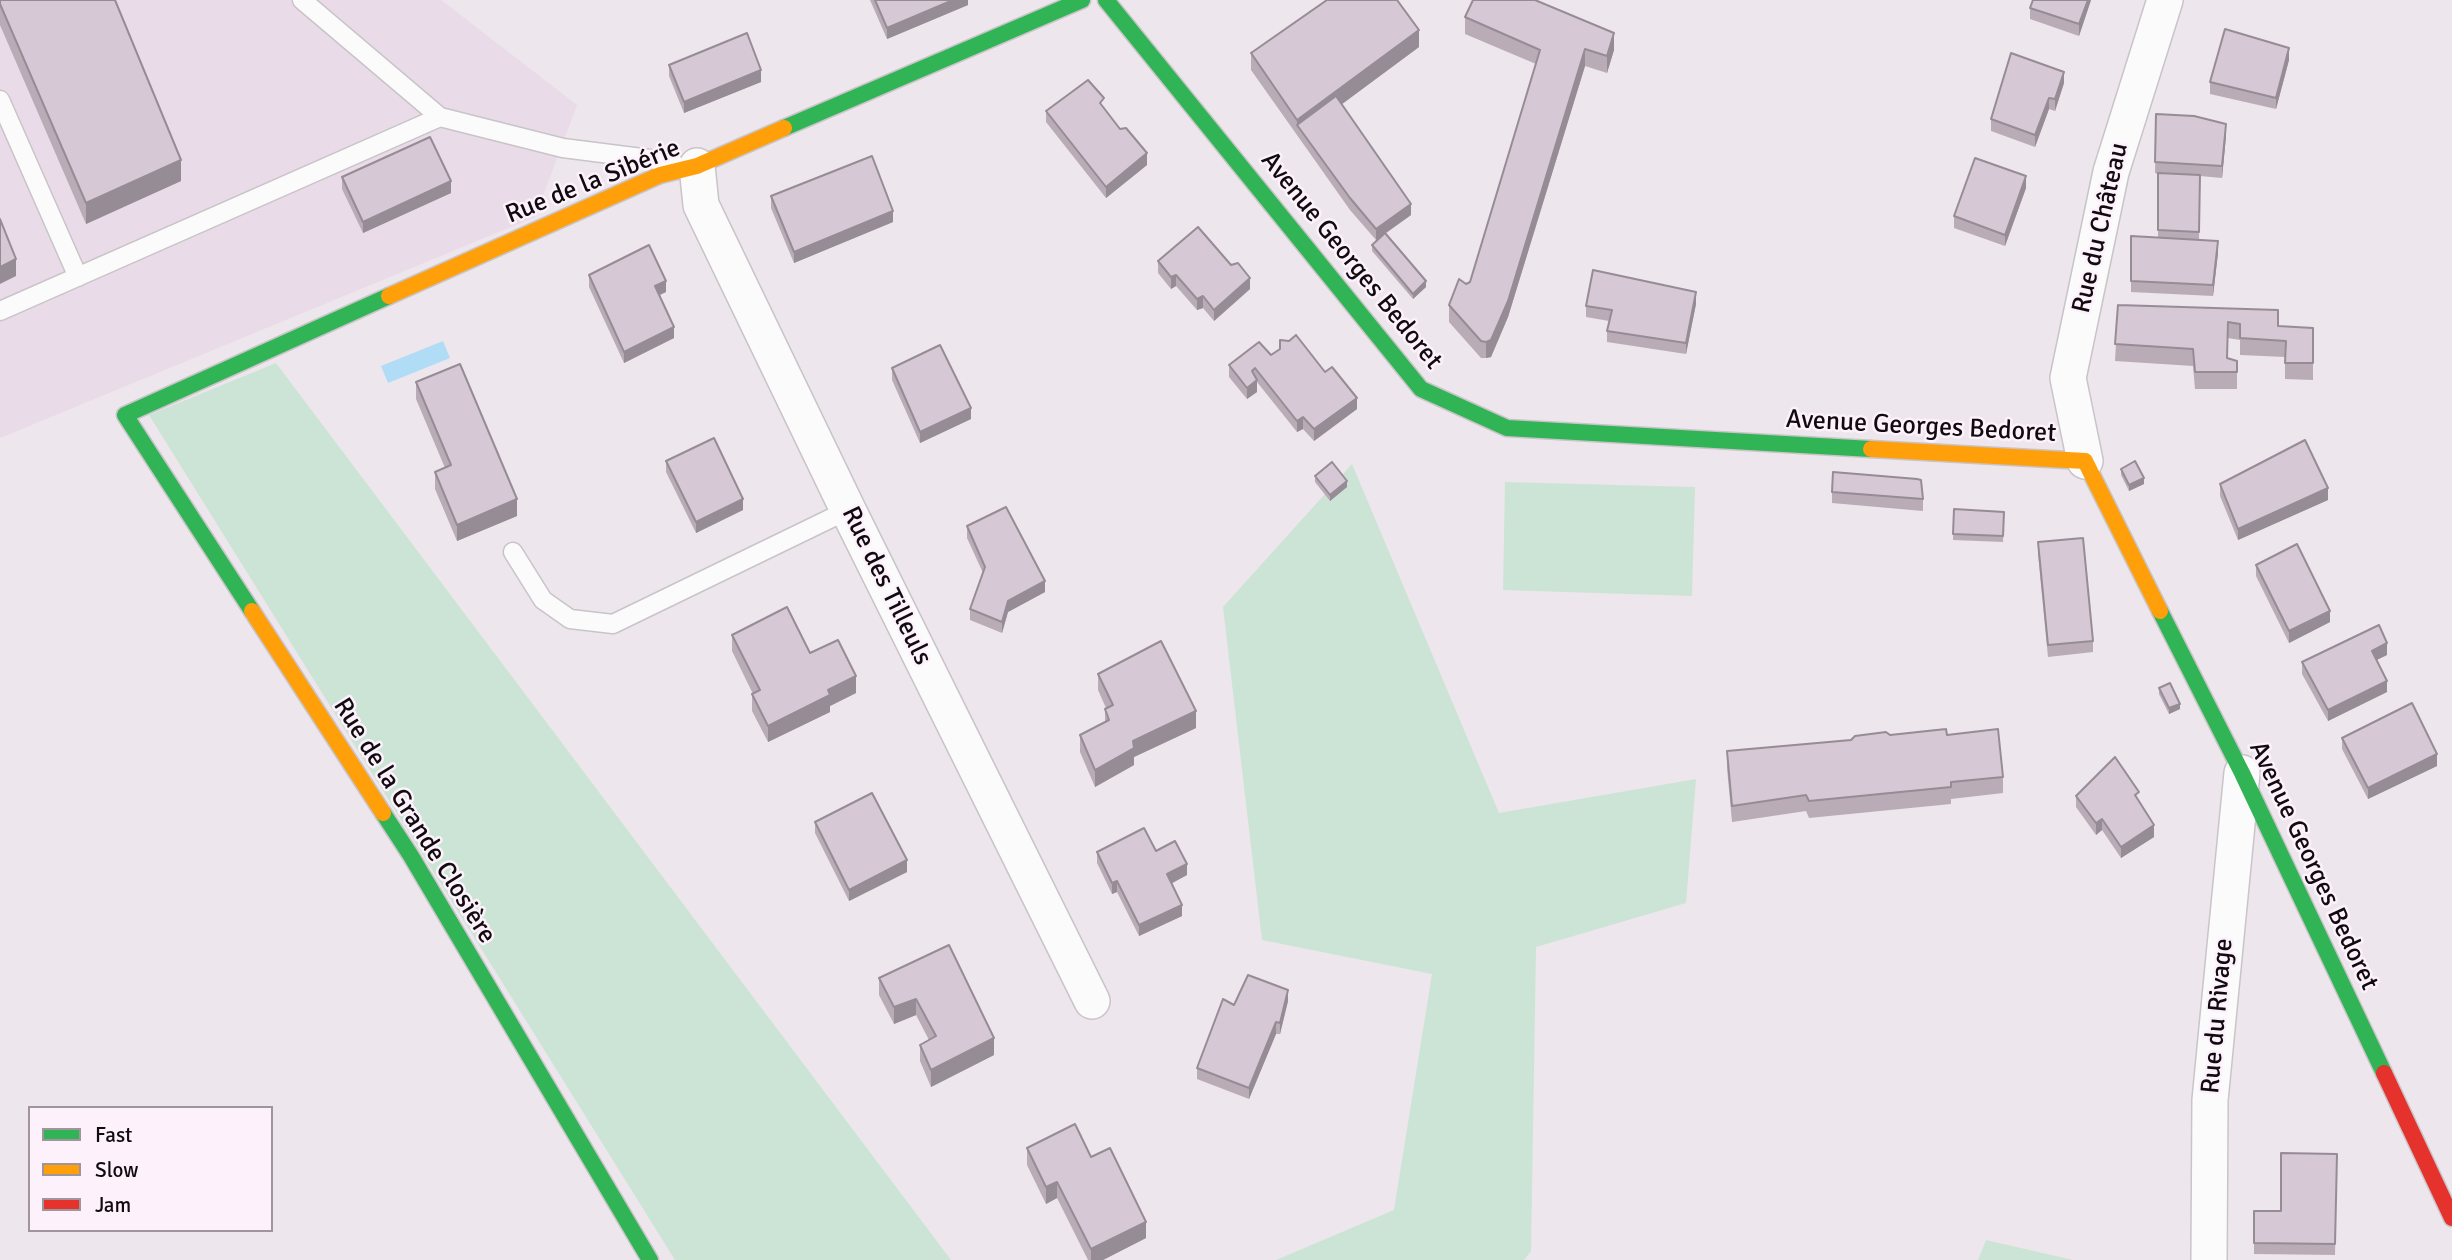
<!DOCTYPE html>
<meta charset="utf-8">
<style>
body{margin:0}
#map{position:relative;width:2452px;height:1260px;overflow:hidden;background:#ede6ec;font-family:Signika,sans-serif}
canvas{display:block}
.legend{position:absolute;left:28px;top:1106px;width:245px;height:126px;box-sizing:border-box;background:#fdf1fc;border:2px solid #9e959d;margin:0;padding:9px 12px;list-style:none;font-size:21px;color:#100b0f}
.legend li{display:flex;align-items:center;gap:14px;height:35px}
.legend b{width:35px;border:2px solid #9e959d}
</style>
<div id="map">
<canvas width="2452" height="1260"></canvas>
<ul class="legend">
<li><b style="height:9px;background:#30b455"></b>Fast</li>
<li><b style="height:9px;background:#ff9f0a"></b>Slow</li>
<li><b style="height:9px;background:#e5322d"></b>Jam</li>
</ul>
</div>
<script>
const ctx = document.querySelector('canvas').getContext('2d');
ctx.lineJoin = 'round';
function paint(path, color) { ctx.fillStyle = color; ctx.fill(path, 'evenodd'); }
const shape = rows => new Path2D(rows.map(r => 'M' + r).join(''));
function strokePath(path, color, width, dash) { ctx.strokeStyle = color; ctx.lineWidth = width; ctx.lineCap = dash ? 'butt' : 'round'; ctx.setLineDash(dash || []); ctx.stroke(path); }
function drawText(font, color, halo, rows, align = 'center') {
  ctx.font = font + ' Signika,sans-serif'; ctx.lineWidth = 5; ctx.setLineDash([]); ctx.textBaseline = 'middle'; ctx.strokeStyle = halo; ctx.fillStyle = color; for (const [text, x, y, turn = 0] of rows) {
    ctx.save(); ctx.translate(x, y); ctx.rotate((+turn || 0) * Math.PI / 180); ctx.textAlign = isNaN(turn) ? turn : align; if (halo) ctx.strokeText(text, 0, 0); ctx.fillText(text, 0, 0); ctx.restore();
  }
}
const built = shape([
 [0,0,441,0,577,105,535,217,0,438]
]);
const green = shape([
 [276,363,951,1260,675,1260,149,415],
 [1352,464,1499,813,1696,779,1686,903,1536,947,1531,1251,1524,1260,1276,1260,1394,1210,1432,974,1262,940,1223,607],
 [1505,482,1695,487,1692,596,1503,590],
 [1986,1240,2073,1260,1978,1260]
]);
const water = shape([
 [443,341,450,358,388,383,381,366]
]);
const lane = shape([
 [302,0,440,117],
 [0,100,78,277],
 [0,311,440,117,563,148,673,162],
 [513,552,543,600,570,619,613,624,848,510]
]);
const street = shape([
 [697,166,701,205,848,510,1092,1001],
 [2085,461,2068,378,2111,172,2165,0],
 [2209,1260,2210,1100,2242,773]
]);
const fast = shape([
 [1106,0,1421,389,1507,428,1871,449],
 [784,128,1082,0],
 [252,611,125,415,389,296],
 [2160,611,2242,773,2384,1073],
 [383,813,411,856,650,1260]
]);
const slow = shape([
 [389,296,660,175,697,166,784,128],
 [1871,449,2085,461,2160,611],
 [252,611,383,813]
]);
const jam = shape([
 [2384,1073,2452,1218]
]);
const wall = shape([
 [0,0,181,181,86,224,0,25],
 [870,0,968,0,968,5,887,39],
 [2033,0,2091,0,2079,36,2030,19,2030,8],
 [1465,17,1614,50,1607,73,1585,66,1508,317,1491,357,1486,358,1481,358,1449,322,1449,305,1470,282,1536,64,1465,34],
 [1419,47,1342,104,1411,215,1386,233,1426,287,1413,299,1372,251,1372,245,1381,237,1376,240,1350,210,1251,70,1251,53],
 [2289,60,2276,109,2210,94,2210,82],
 [669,65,761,82,684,113,669,76],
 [2064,83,2055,111,2049,109,2035,147,1991,131,1991,119],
 [1104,108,1147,165,1106,198,1046,122,1046,111],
 [2156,114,2226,136,2222,178,2200,176,2199,240,2218,253,2213,296,2131,292,2131,236,2158,238,2158,174,2155,173],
 [342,177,451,193,363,233,342,189],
 [2026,188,2005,246,1954,228,1954,216],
 [771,196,893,222,794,263,771,208],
 [1158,261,1250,289,1214,321,1203,308,1197,310,1176,286,1171,289,1158,273],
 [589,275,666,292,660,295,674,338,624,363,589,287],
 [1696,304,1686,354,1607,342,1607,331,1609,321,1586,317,1586,306],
 [2118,305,2278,326,2313,328,2313,380,2285,379,2285,357,2240,355,2240,340,2228,338,2228,358,2237,361,2237,389,2195,389,2193,366,2115,361],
 [1271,355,1357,409,1314,441,1303,429,1297,432,1257,382,1257,392,1247,399,1229,377,1229,365],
 [892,368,971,419,920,443,892,380],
 [416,382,517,516,457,541,435,489,435,472,445,468,416,399],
 [666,461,743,510,696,533,666,472],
 [2121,469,2144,484,2129,491,2121,475],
 [1315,476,1347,487,1330,501,1315,482],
 [2220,484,2328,500,2238,540,2220,496],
 [1832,492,1923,499,1923,511,1832,503],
 [1954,509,2004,512,2003,542,1953,540],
 [967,526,1045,592,1008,612,1002,633,970,620,970,609,983,573,967,538],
 [2038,542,2093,641,2093,652,2048,657,2038,554],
 [2256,565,2330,622,2289,643,2256,576],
 [732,635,810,653,856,693,830,706,830,712,768,742,752,711,752,694,753,694,732,651],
 [2387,655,2377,660,2387,692,2328,721,2302,674,2302,662],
 [1098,674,1196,728,1134,757,1134,765,1095,787,1080,752,1080,735,1105,722,1105,709,1106,708,1098,690],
 [2159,688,2180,709,2169,714,2159,694],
 [1890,735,1947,735,2003,777,2003,793,1951,799,1951,804,1809,818,1806,811,1732,822,1727,768,1727,751,1851,740],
 [2342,738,2437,766,2368,799,2342,749],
 [2076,796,2139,801,2154,837,2121,858,2102,830,2096,835,2076,807],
 [815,822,907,872,849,901,815,833],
 [1156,851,1187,875,1171,883,1182,916,1139,936,1117,892,1112,894,1097,863,1097,852],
 [949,945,994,1055,931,1087,920,1061,920,1045,929,1040,916,1015,894,1024,879,995,879,978],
 [1288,1001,1280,1034,1276,1034,1249,1099,1197,1079,1197,1068,1234,1005],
 [1027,1148,1091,1157,1146,1238,1103,1260,1088,1260,1057,1198,1046,1204,1027,1165],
 [2337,1154,2335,1255,2254,1254,2254,1211,2281,1211]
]);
const shadedWall = shape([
 [953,0,968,0,968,5,887,39,887,28],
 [2088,0,2091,0,2079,36,2079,24],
 [1419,30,1419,47,1303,133,1297,125,1297,120],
 [1614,33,1614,50,1607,73,1607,56],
 [2289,48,2289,60,2276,109,2276,98],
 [1585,49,1585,66,1508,317,1491,357,1486,358,1486,342],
 [761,70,761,82,684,113,684,102],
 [2064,72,2064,83,2055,111,2055,99],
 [2049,98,2049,109,2035,147,2035,135],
 [2226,124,2226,136,2222,178,2222,166],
 [1147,153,1147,165,1106,198,1106,187],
 [181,160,181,181,86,224,86,203],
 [2026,176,2026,188,2005,246,2005,235],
 [451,181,451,193,363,233,363,222],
 [1411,204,1411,215,1376,240,1376,229],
 [893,211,893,222,794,263,794,252],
 [2218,241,2218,253,2213,296,2213,285],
 [16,259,16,276,0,284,0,267],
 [1176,275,1176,286,1171,289,1171,277],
 [1250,278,1250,289,1214,321,1214,310],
 [666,281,666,292,655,297,655,286],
 [1426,281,1426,287,1413,299,1413,294],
 [1696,292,1696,304,1686,354,1686,343],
 [1203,296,1203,308,1197,310,1197,299],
 [674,327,674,338,624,363,624,352],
 [1257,380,1257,392,1247,399,1247,388],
 [1357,398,1357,409,1314,441,1314,429],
 [971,408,971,419,920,443,920,432],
 [1303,417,1303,429,1297,432,1297,421],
 [2144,478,2144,484,2129,491,2129,485],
 [1347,481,1347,487,1330,501,1330,495],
 [2328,488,2328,500,2238,540,2238,529],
 [517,499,517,516,457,541,457,525],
 [743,499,743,510,696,533,696,522],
 [1045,581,1045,592,1008,612,1002,633,1002,622,1008,601],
 [2330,611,2330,622,2289,643,2289,631],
 [2387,643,2387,655,2372,662,2372,651],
 [856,676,856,693,830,706,830,712,768,742,768,726,828,690],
 [2387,681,2387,692,2328,721,2328,710],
 [2180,704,2180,709,2169,714,2169,708],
 [1196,711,1196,728,1134,757,1134,765,1095,787,1095,770,1133,741],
 [2437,754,2437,766,2368,799,2368,788],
 [2102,819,2102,830,2096,835,2096,823],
 [2154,825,2154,837,2121,858,2121,847],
 [907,860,907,872,849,901,849,890],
 [1187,864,1187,875,1167,886,1167,874],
 [1117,881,1117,892,1112,894,1112,883],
 [1182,905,1182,916,1139,936,1139,925],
 [1288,990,1288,1001,1280,1034,1280,1023],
 [916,999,916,1015,894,1024,894,1007],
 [1276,1022,1276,1034,1249,1099,1249,1088],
 [994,1038,994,1055,931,1087,931,1070],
 [1057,1182,1057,1198,1046,1204,1046,1187],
 [1146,1222,1146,1238,1103,1260,1091,1260,1091,1249]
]);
const building = shape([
 [0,0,115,0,181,160,86,203,0,4,0,0],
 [875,0,953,0,887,28,875,0],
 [1327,0,1397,0,1419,30,1297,120,1251,53,1327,0],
 [1473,0,1535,0,1614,33,1607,56,1585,49,1508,301,1491,340,1486,342,1481,341,1449,305,1459,279,1466,284,1470,282,1540,50,1465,17,1473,0],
 [2033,0,2088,0,2079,24,2030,8,2033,0],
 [2225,29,2289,48,2276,98,2210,82,2225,29],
 [747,33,761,70,684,102,669,65,747,33],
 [2011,53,2064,72,2055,99,2049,98,2035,135,1991,119,2011,53],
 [1088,80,1104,98,1100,103,1120,129,1126,128,1147,153,1106,187,1046,111,1088,80],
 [1336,96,1411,204,1376,229,1350,198,1297,125,1336,96],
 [2156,114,2194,116,2226,124,2222,166,2155,162,2156,114],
 [430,137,451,181,363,222,342,177,430,137],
 [872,156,893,211,794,252,771,196,872,156],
 [1975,158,2026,176,2005,235,1954,216,1975,158],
 [2158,173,2200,175,2199,232,2158,230,2158,173],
 [0,219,16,259,0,267,0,219],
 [1198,227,1231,265,1238,263,1250,278,1214,310,1203,296,1197,299,1176,275,1171,277,1158,261,1198,227],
 [1385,233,1426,281,1413,294,1372,245,1385,233],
 [2131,236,2218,241,2213,285,2131,281,2131,236],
 [649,245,666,281,655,286,674,327,624,352,589,275,649,245],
 [1593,270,1696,292,1686,343,1607,331,1612,310,1586,306,1593,270],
 [2118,305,2278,310,2278,326,2313,328,2313,363,2285,363,2286,341,2240,338,2240,324,2228,322,2227,358,2237,361,2237,372,2195,372,2193,349,2115,344,2118,305],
 [1296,335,1325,372,1332,367,1357,398,1314,429,1303,417,1297,421,1255,368,1252,371,1257,380,1247,388,1229,365,1259,342,1271,355,1280,349,1280,340,1289,341,1296,335],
 [940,345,971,408,920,432,892,368,940,345],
 [460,364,517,499,457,525,435,472,451,465,416,382,460,364],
 [714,438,743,499,696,522,666,461,714,438],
 [2305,440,2328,488,2238,529,2220,484,2305,440],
 [2135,461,2144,478,2129,485,2121,469,2135,461],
 [1332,462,1347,481,1330,495,1315,476,1332,462],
 [1833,472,1917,479,1921,480,1923,499,1832,492,1833,472],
 [1006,507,1045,581,1008,601,1002,622,970,609,985,567,967,526,1006,507],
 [1954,509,2004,512,2003,536,1953,534,1954,509],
 [2083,538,2093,641,2048,645,2038,542,2083,538],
 [2297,544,2330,611,2289,631,2256,565,2297,544],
 [787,607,810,653,838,640,856,676,828,690,830,695,768,726,752,694,760,690,732,635,787,607],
 [2379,625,2387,643,2372,651,2387,681,2328,710,2302,662,2379,625],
 [1161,641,1196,711,1133,741,1134,748,1095,770,1080,735,1109,720,1105,709,1113,705,1098,674,1161,641],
 [2170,683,2180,704,2169,708,2159,688,2170,683],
 [2412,703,2437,754,2368,788,2342,738,2412,703],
 [1946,729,1947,735,1998,729,2003,777,1951,782,1951,787,1809,801,1806,795,1732,806,1727,751,1851,740,1855,736,1886,732,1890,735,1946,729],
 [2115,757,2139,792,2135,795,2154,825,2121,847,2102,819,2096,823,2076,796,2115,757],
 [872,793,907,860,849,890,815,822,872,793],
 [1144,828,1156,851,1175,841,1187,864,1167,874,1182,905,1139,925,1117,881,1112,883,1097,852,1144,828],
 [949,945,994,1038,931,1070,920,1045,936,1036,916,999,894,1007,879,978,949,945],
 [1248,975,1288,990,1280,1023,1276,1022,1249,1088,1197,1068,1223,999,1234,1005,1248,975],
 [1075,1124,1091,1157,1110,1148,1146,1222,1091,1249,1057,1182,1046,1187,1027,1148,1075,1124],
 [2281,1153,2337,1154,2335,1244,2254,1243,2254,1211,2281,1211,2281,1153]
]);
const streetNames = [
 ["Rue de la Sibérie",593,182,-22],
 ["Rue du Château",2101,228,-77],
 ["Avenue Georges Bedoret",1351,261,51],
 ["Avenue Georges Bedoret",1921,427,3],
 ["Rue des Tilleuls",886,586,64],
 ["Rue de la Grande Closière",414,821,58],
 ["Avenue Georges Bedoret",2313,866,65],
 ["Rue du Rivage",2218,1016,-85]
];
paint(built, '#e9dbe7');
paint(green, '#cce4d5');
paint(water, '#b1dcf6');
strokePath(lane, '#c9c4c8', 21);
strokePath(street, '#c9c4c8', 38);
strokePath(fast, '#c9c4c8', 19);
strokePath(slow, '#c9c4c8', 19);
strokePath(jam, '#c9c4c8', 19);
strokePath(lane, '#fcfbfc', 18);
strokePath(street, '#fcfbfc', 35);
strokePath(fast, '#30b455', 16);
strokePath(slow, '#ff9f0a', 16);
strokePath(jam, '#e5322d', 16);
paint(wall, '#b9acb7');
paint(shadedWall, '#968c95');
paint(building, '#d7c8d5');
strokePath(building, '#968c95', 2);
drawText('26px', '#100b0f', '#fdf1fc', streetNames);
</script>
